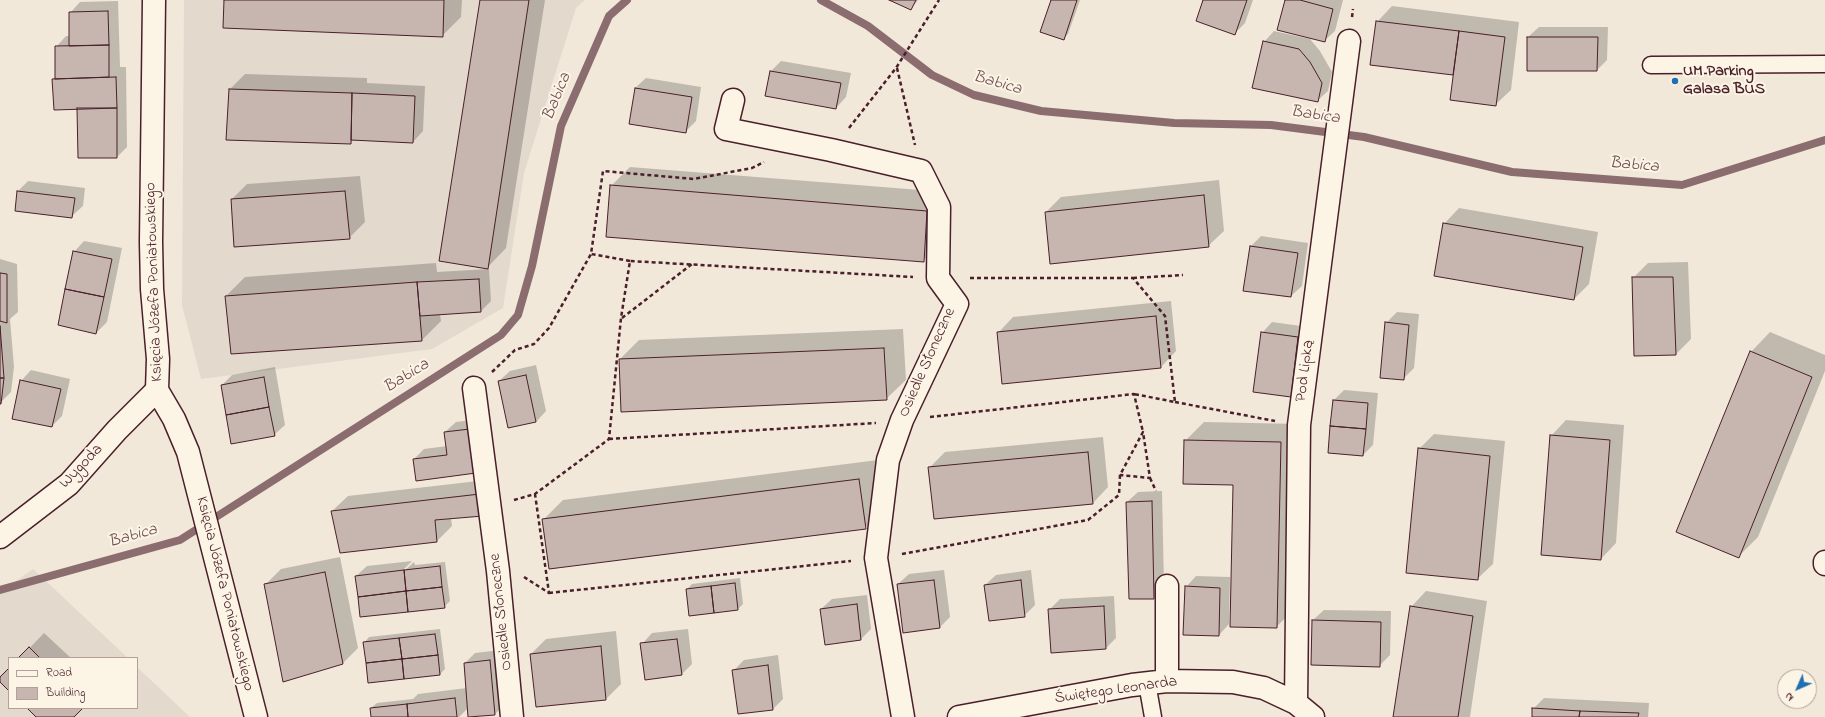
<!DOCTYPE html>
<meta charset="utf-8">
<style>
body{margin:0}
#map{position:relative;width:1825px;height:717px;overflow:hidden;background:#f1e8da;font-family:"Indie Flower",sans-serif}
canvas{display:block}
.legend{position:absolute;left:8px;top:657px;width:130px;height:52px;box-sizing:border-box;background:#fcf5e5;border:1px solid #b59f9b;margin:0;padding:5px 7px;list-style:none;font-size:12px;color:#4a1f2b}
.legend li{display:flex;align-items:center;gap:8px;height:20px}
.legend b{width:20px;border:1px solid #b59f9b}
.north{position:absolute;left:1777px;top:669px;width:40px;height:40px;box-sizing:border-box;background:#fcf5e5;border:1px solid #b59f9b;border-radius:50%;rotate:225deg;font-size:11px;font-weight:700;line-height:16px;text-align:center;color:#4a1f2b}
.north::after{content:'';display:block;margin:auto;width:14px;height:18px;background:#1f6fb2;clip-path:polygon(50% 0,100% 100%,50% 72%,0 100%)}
</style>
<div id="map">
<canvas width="1825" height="717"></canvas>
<ul class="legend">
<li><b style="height:5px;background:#fcf5e5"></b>Road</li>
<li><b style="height:11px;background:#c7b6af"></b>Building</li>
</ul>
<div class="north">N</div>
</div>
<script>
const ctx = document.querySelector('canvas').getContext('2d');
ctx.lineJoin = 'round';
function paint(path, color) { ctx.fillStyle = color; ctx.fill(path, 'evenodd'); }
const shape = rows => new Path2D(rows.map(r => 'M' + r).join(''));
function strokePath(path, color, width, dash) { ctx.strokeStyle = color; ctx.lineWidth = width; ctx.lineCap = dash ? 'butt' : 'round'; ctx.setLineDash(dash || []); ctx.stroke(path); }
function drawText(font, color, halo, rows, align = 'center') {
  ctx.font = font + ' "Indie Flower",sans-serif'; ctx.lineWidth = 4; ctx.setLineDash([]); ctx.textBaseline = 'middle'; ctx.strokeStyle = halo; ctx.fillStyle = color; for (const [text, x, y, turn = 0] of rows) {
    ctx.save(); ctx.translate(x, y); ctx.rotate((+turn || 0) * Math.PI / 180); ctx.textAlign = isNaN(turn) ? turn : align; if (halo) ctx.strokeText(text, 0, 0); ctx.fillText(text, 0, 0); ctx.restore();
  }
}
const built = shape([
 [184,0,585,0,576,8,524,173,503,308,432,349,201,379,182,305],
 [33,569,128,658,9,658,9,708,137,708,137,667,190,717,0,717,0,592]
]);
const shadow = shape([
 [225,0,462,0,461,17,442,36],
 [481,0,545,0,506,248,487,268],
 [891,0,918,0,911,9],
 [1052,0,1080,0,1068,34,1063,39],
 [1204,0,1253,0,1245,23,1234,34],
 [1286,0,1343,0,1335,31,1324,41],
 [118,1,120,67,126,67,127,147,117,157,78,107,53,79,56,76,56,47,66,36,70,36,70,13,80,2],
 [1392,6,1519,22,1511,90,1495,105,1454,75,1372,64,1377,22],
 [1539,27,1608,27,1607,60,1597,70,1528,37],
 [1274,31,1310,39,1320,51,1332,72,1328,91,1317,101,1264,42],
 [781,61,851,73,846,97,836,108,771,71],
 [245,74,367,78,367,83,425,86,423,131,413,142,354,139,350,143,227,139,230,89],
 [646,78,701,87,696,121,685,132,635,88],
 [630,167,946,192,942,242,923,261,611,186],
 [360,176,365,222,349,238,232,199,247,184],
 [1219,180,1224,231,1208,246,1046,212,1061,197],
 [28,181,85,188,83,206,72,216,18,191],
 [1459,208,1598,232,1589,284,1574,299,1444,224],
 [1261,236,1308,243,1302,286,1291,296,1251,246],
 [84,241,122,248,107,322,96,333,74,252],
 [0,259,17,264,18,312,10,319,14,367,11,392,0,403],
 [1688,262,1691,339,1676,354,1633,278,1648,263],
 [436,263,437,272,489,269,491,301,480,312,440,314,441,321,422,340,226,296,245,277],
 [1171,301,1176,351,1161,367,998,333,1013,317],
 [1397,312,1419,314,1414,368,1403,379,1386,323],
 [1272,322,1308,327,1301,386,1290,396,1262,333],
 [903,329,906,380,886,399,620,359,639,340],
 [1770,332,1825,355,1825,371,1758,537,1739,556,1751,352],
 [536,365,546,411,536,422,499,381,510,371],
 [275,367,285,425,274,435,222,385,232,375],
 [31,370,70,379,62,416,52,426,21,381],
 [1344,390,1378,393,1373,445,1363,455,1334,400],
 [480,419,486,462,414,459,424,449,447,446,445,432,456,422],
 [1566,420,1624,425,1616,543,1601,559,1551,436],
 [1204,422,1299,424,1296,608,1276,627,1234,484,1185,441],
 [1434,434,1505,441,1493,564,1477,579,1419,449],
 [1103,437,1108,487,1093,503,929,468,945,452],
 [878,460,884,509,865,528,544,519,563,500],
 [495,479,451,518,452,526,437,541,332,511,348,496],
 [1162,491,1164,587,1154,598,1127,502,1138,492],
 [340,557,358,648,343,663,265,585,281,569],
 [412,561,402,571,404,571,414,562,415,565,445,562,450,601,444,607,356,576,367,566],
 [944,570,950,617,939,628,898,584,909,574],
 [1031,570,1035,605,1024,616,985,585,996,575],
 [1196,576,1230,577,1229,624,1219,635,1186,587],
 [740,578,743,604,738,609,690,615,687,589,692,584],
 [1426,591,1487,601,1470,717,1394,717,1411,607],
 [867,595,871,629,861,639,821,609,832,599],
 [1114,596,1116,638,1106,648,1049,610,1060,599],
 [1324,610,1391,611,1390,655,1379,666,1313,620],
 [440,629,445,669,440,674,364,643,369,637],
 [688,629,692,664,682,674,642,644,652,633],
 [616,631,621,684,606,699,531,654,546,639],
 [44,633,71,658,20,658],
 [500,650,505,704,495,714,469,707,459,717,372,717,371,708,377,703,413,699,418,694,467,688,465,663,475,653],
 [778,655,783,699,773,709,739,713,734,670,744,660],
 [1544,698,1649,703,1648,717,1533,717,1533,709]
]);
const stream = shape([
 [821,0,868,26,932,75,974,95,1041,111,1174,123,1271,125,1364,137,1512,172,1682,185,1825,140],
 [0,590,180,540,501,335,518,315,532,266,561,126,609,16,627,0]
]);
const building = shape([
 [224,0,444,0,443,37,223,28,224,0],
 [480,0,529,0,488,269,439,261,480,0],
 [889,0,916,0,911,10,889,0],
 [1051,0,1077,0,1064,40,1040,32,1051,0],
 [1203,0,1247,0,1235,35,1196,21,1203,0],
 [1285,0,1300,0,1333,9,1325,42,1277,30,1285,0],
 [108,11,109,45,69,46,69,12,108,11],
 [1376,21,1459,31,1453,75,1370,65,1376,21],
 [1459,31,1505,37,1496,106,1450,100,1459,31],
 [1527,37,1598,37,1597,71,1527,71,1527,37],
 [1263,41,1299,49,1310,62,1322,83,1318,102,1252,88,1263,41],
 [109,45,109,77,55,79,55,46,109,45],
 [770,71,841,83,836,109,765,96,770,71],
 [116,77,117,108,54,110,52,79,116,77],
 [635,88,692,97,686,133,629,124,635,88],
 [229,89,352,93,351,144,226,140,229,89],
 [352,93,415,96,413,143,351,140,352,93],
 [77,108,117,108,117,158,78,158,77,108],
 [610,185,927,211,924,262,606,237,610,185],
 [17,191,75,198,72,218,15,211,17,191],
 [345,191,350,239,234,247,231,199,345,191],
 [1204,195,1209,247,1050,264,1045,212,1204,195],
 [1443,223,1583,247,1574,300,1434,276,1443,223],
 [1250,246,1298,253,1291,297,1243,291,1250,246],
 [73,251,112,259,104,297,65,289,73,251],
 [0,273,7,274,7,323,0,321,0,273],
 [1632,277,1673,277,1676,355,1634,356,1632,277],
 [479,279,481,312,420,316,417,282,479,279],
 [417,282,422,341,231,354,225,296,417,282],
 [65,289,104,297,96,334,58,325,65,289],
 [1156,316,1161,368,1002,384,997,332,1156,316],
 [1385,322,1409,325,1404,380,1380,378,1385,322],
 [0,326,4,378,0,378,0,326],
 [1261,332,1298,337,1291,397,1253,392,1261,332],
 [884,348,887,400,621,412,619,359,884,348],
 [1750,351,1812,377,1739,558,1676,532,1750,351],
 [526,375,536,422,508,428,498,381,526,375],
 [264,377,269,407,226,415,221,385,264,377],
 [0,378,4,378,1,404,0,404,0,378],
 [20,380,61,389,52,427,12,419,20,380],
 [1333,400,1368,403,1366,429,1330,426,1333,400],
 [269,407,275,436,231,444,226,415,269,407],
 [1330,426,1366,429,1363,456,1328,453,1330,426],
 [470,429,476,473,416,481,413,459,447,455,444,432,470,429],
 [1550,435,1610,440,1601,560,1541,555,1550,435],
 [1184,440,1281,442,1277,628,1230,627,1233,485,1183,484,1184,440],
 [1418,448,1490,456,1478,580,1406,573,1418,448],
 [1088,452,1093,504,934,519,928,467,1088,452],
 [859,479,866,529,549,569,542,519,859,479],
 [480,494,483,516,435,520,437,542,340,553,331,511,480,494],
 [1152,501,1154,599,1129,599,1126,502,1152,501],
 [440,566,442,587,406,591,404,570,440,566],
 [404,570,406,591,358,597,355,576,404,570],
 [325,572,343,664,283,682,264,584,325,572],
 [934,580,940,628,903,633,897,584,934,580],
 [1021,580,1025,617,989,621,984,585,1021,580],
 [735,583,738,610,714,613,711,586,735,583],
 [711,586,714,613,689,616,686,589,711,586],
 [1185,586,1220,588,1219,636,1183,635,1185,586],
 [442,587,445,608,408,612,406,591,442,587],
 [406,591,408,612,360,617,358,597,406,591],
 [857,604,861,640,825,645,820,609,857,604],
 [1104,606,1106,649,1051,653,1048,609,1104,606],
 [1410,606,1473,616,1458,717,1393,717,1410,606],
 [1312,620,1381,622,1380,667,1311,665,1312,620],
 [435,634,438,655,402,659,399,638,435,634],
 [399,638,402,659,366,663,363,642,399,638],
 [677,639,682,675,645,680,640,643,677,639],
 [601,646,606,700,536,707,530,654,601,646],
 [29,647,40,658,18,658,29,647],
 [438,655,440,675,404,679,402,659,438,655],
 [402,659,404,679,368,683,366,663,402,659],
 [490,660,495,715,468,717,464,663,490,660],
 [768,665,773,710,738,714,732,670,768,665],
 [9,668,9,691,0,682,0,677,9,668],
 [455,698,457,717,408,717,407,704,455,698],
 [407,704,408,717,371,717,370,708,407,704],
 [27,708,83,708,74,717,36,717,27,708],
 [1532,708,1580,711,1579,717,1532,717,1532,708],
 [1580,711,1639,713,1638,717,1579,717,1580,711]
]);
const path = shape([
 [1352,17,1353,9],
 [897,68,915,145],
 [849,128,896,68,939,0],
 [630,261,591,254,603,171,694,179,752,168,764,162],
 [970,278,1133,278,1165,316,1175,402,1134,394],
 [1133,278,1183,275],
 [622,318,692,264],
 [492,372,515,350,534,344,549,328,591,254],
 [1175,402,1275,421],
 [930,417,1134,394,1143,432],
 [609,439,876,423],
 [1150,478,1156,491],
 [514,500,535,494,609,439,621,318,630,261,913,277],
 [902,554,1088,520,1119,495,1120,475,1143,432,1150,478,1120,475],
 [524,577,549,593,535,494],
 [549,593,851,561]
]);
const service = shape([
 [1651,65,1825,64],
 [1147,683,1153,717]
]);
const minor = shape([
 [733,100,726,129,831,150,921,171,939,207,938,278,957,304,902,420,888,460,876,558,903,717],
 [474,388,498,571,512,717],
 [1825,562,1825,564],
 [1167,586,1167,681],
 [1296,703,1299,425,1349,41],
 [959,717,1132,685,1167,681,1233,682,1264,688,1296,703,1313,717]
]);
const tertiary = shape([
 [0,537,69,484,117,430,157,390]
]);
const secondary = shape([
 [154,0,151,242,152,289,158,359,157,390,174,419,188,452,256,717]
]);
const markers = [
 [1675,81,4,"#1f6fb2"]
];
const poiNames = [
 ["UM Parking",1683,72],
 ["Galasa BUS",1683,90]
];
const streetNames = [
 ["Księcia Józefa Poniatowskiego",155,282,-92],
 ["Osiedle Słoneczne",928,363,-66],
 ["Pod Lipką",1306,371,-83],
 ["Wygoda",82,467,-46],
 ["Księcia Józefa Poniatowskiego",224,594,76],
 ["Osiedle Słoneczne",502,612,-96],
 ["Świętego Leonarda",1116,691,-8]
];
const waterNames = [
 ["Babica",997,84,16],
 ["Babica",558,97,-68],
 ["Babica",1315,116,8],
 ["Babica",1634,166,5],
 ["Babica",407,377,-32],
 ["Babica",133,537,-16]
];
paint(built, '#e4d9cd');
paint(shadow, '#0003');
strokePath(stream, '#8b6d6f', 8);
paint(building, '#c7b6af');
strokePath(building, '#4a1f2b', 1);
strokePath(service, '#4a1f2b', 19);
strokePath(minor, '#4a1f2b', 25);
strokePath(tertiary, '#4a1f2b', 25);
strokePath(secondary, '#4a1f2b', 25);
strokePath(path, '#4a1f2b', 2.5, [4, 3]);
strokePath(service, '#fcf5e5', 16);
strokePath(minor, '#fcf5e5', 22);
strokePath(tertiary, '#fcf5e5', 22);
strokePath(secondary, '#fcf5e5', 22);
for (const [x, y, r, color] of markers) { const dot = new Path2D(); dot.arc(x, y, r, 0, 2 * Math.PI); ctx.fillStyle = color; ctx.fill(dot); strokePath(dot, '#fcf5e5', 1.5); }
drawText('bold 16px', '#4a1f2b', '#fcf5e5', poiNames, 'left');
drawText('16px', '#4a1f2b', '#fcf5e5', streetNames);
drawText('italic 17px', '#704c53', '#fcf5e5', waterNames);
</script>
